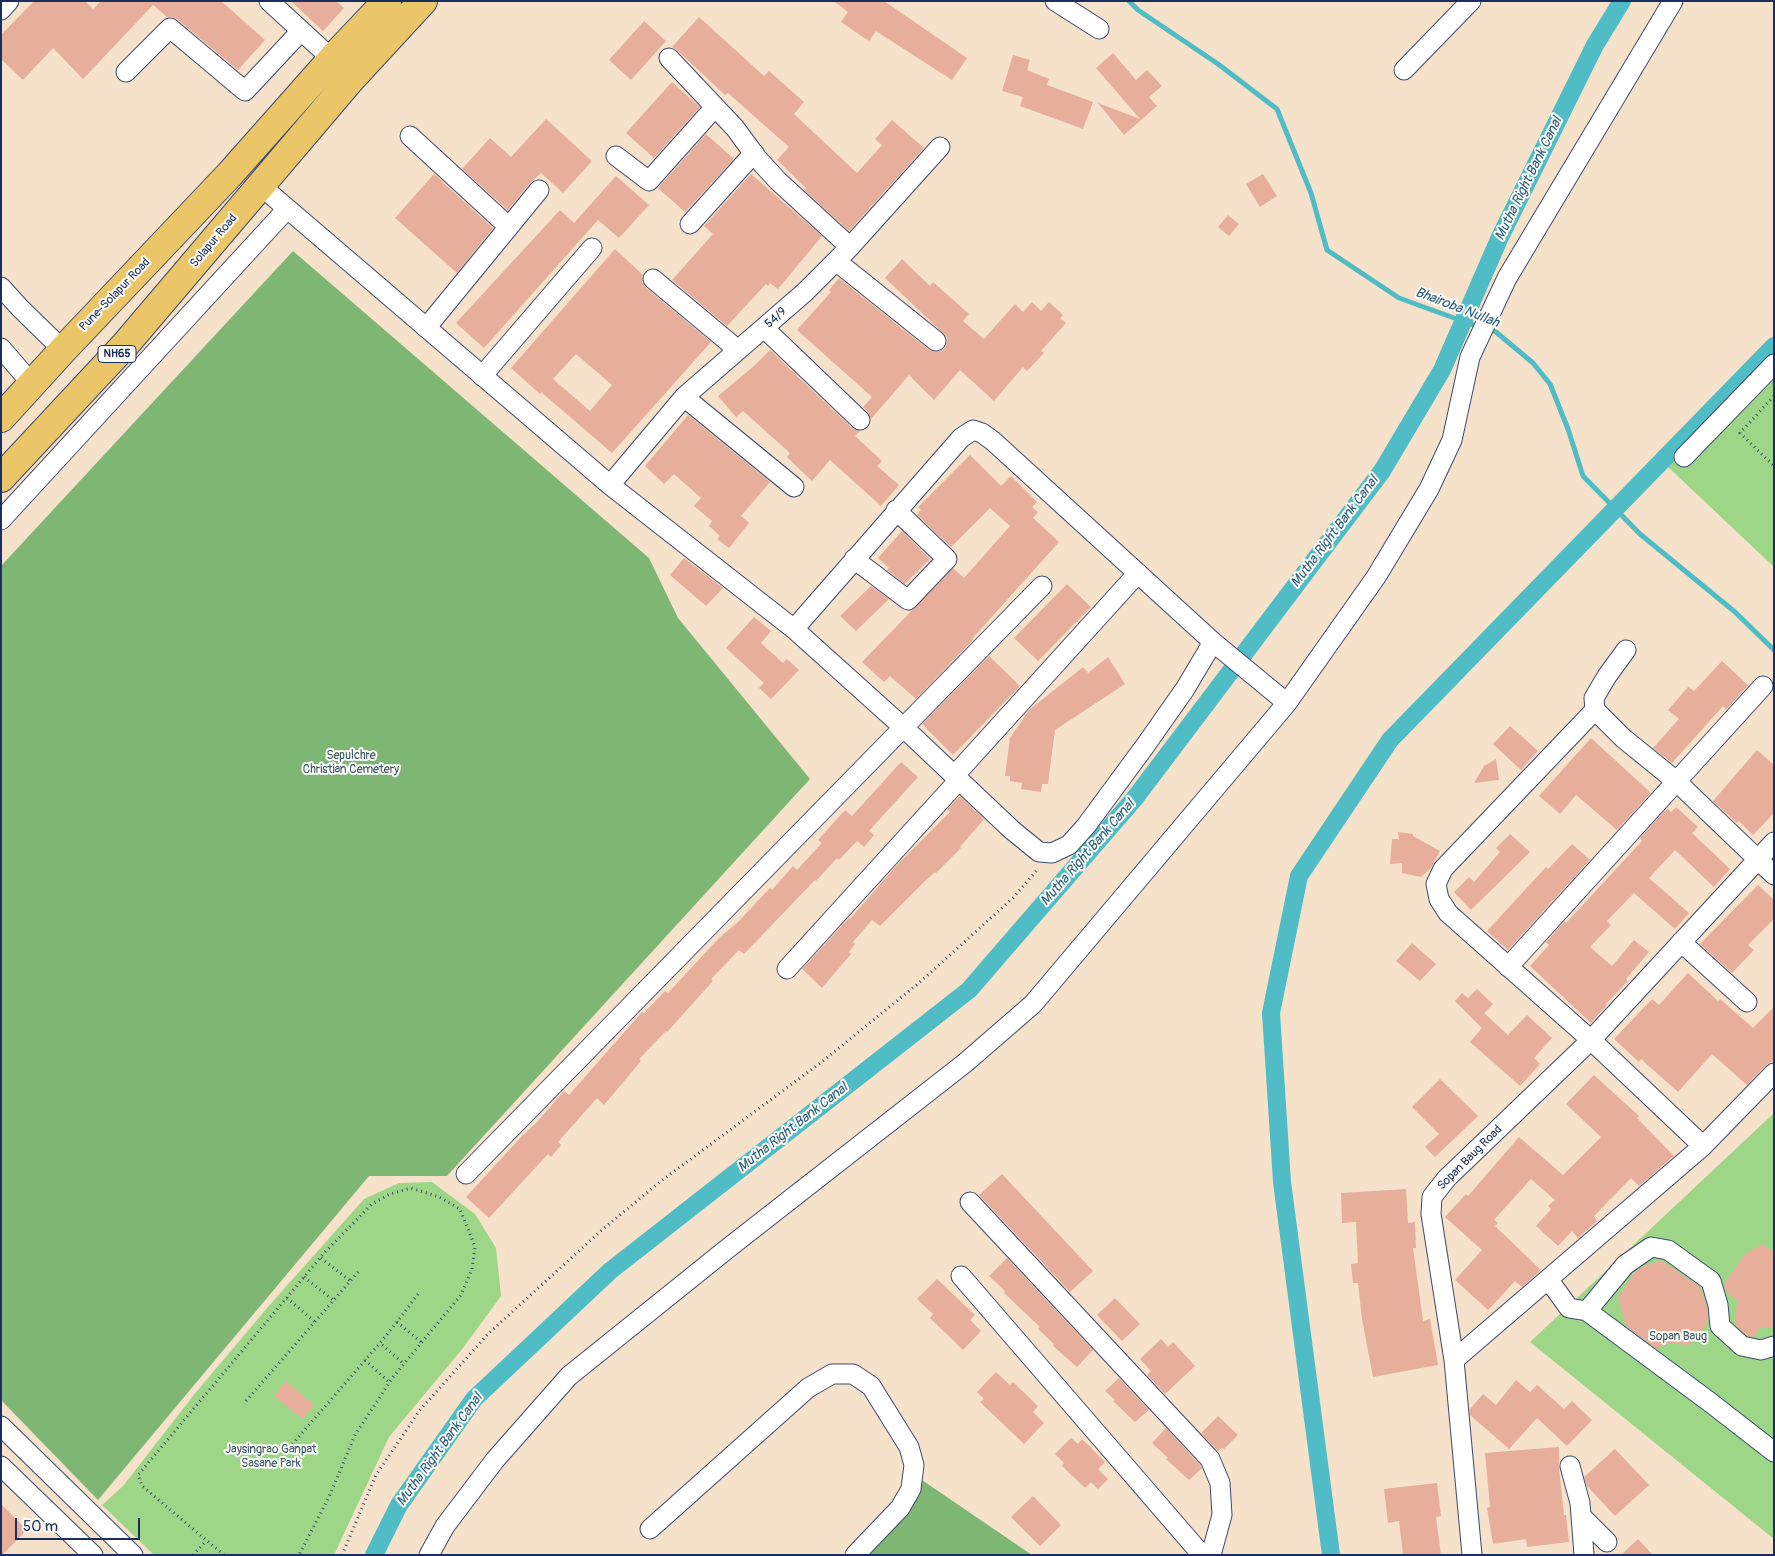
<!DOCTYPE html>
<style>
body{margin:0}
#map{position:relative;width:1775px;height:1556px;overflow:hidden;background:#f6e2ca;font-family:Pangolin,sans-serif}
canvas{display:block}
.frame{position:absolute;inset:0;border:2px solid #1b2f5e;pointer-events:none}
.scale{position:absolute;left:15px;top:1518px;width:125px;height:22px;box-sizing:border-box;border:2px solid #1b2f5e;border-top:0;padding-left:6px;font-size:15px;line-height:18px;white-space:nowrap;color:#1b2f5e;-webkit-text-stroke:4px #fdfcf7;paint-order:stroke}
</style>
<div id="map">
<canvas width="1775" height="1556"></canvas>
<div class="frame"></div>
<div class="scale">50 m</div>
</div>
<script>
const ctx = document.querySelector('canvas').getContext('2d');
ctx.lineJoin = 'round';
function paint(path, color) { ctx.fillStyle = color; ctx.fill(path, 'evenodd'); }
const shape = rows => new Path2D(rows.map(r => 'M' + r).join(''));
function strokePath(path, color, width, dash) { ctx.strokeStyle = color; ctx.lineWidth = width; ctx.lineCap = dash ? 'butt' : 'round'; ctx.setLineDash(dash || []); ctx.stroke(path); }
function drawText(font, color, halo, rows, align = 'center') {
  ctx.font = font + ' Pangolin,sans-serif'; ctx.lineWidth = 4; ctx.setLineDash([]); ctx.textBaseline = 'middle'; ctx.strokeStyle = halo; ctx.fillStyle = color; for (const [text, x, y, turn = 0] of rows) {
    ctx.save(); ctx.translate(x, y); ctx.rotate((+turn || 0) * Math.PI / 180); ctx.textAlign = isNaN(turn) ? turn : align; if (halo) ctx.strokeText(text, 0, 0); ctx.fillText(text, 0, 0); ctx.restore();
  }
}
const green = shape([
 [1774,358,1774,567,1667,466],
 [1774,1113,1774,1539,1530,1342],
 [432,1182,475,1214,496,1248,501,1296,463,1348,389,1437,334,1555,154,1555,102,1505,123,1486,193,1396,267,1308,364,1199,399,1183]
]);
const forest = shape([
 [293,251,649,558,678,618,810,779,447,1176,369,1176,98,1500,1,1400,1,566],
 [919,1478,1032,1555,863,1555]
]);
const stream = shape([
 [1129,1,1138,10,1218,64,1277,109,1311,193,1327,250,1399,298,1479,327],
 [1487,329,1496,332,1533,363,1550,384,1568,429,1583,476,1640,534,1735,612,1774,650]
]);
const canal = shape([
 [374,1555,399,1505,474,1399,610,1271,969,990,1135,798,1382,471,1442,370,1500,237,1595,45,1622,1],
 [1331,1555,1282,1182,1271,1013,1299,876,1390,740,1774,346]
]);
const building = shape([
 [34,1,85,1,93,9,101,1,221,1,265,40,238,70,177,19,172,17,167,17,153,5,83,79,53,48,23,80,1,59,1,35],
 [291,1,336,1,344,8,323,31],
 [834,1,884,1,967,58,952,80,876,31,869,41,841,22,848,12],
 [699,17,764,76,769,71,804,102,794,114,857,173,882,145,875,139,892,120,924,148,849,231,804,190,806,188,777,160,789,147,728,93,725,95,677,50,672,47],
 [644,21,666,41,631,80,609,60],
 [1113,53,1136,80,1147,70,1162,86,1149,97,1157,106,1124,135,1098,103,1140,119,1096,68],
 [1013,55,1030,60,1027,70,1049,79,1047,85,1093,102,1083,129,1020,106,1023,97,1002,91],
 [672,82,700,107,654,158,626,133],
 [546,119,592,161,563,193,541,173,530,183,508,210,462,169,490,138,511,157],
 [706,134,734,159,685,212,658,188],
 [434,174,493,228,457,273,395,218],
 [751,174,822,236,778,289,770,283,768,286,766,284,727,326,672,280,713,234,704,226],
 [1263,174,1277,196,1260,207,1246,184],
 [616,176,649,205,619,238,598,220,484,348,456,323,560,210,574,223],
 [1228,215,1239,224,1229,236,1218,227],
 [615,249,643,275,642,282,646,288,711,342,612,453,541,392,540,394,511,368],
 [576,354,612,385,590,411,553,379],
 [902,259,930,286,933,282,969,314,963,321,984,339,1015,304,1023,312,1032,302,1041,311,1049,302,1063,315,1060,318,1066,323,1041,351,1044,353,1027,371,1023,367,994,401,960,370,934,400,909,375,871,419,868,412,863,407,872,397,797,330,831,292,829,290,839,278,929,350,935,352,941,351,945,348,947,342,947,337,943,333,885,278],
 [770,350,852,428,860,431,855,436,882,461,877,466,899,485,881,506,830,460,812,481,787,457,790,453,743,411,736,417,718,396,754,366],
 [688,415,770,482,741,516,749,523,729,548,717,539,720,536,709,526,712,521,694,506,701,498,674,474,664,484,645,466],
 [970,455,1001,486,1011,476,1037,502,1032,507,1038,512,1033,518,1059,542,972,639,973,640,916,699,890,676,884,682,862,662,953,568,964,578,1010,526,990,508,951,547,917,515,921,510,918,507],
 [902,531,930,559,905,584,887,570,889,568,878,558],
 [684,558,723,588,706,606,670,575],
 [1067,584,1091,607,1038,661,1014,638],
 [871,586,889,599,856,631,840,616],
 [754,617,771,631,761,643,783,663,787,659,799,670,771,699,759,688,764,683,726,648],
 [989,656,1020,686,953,755,922,724],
 [1108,657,1125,684,1055,730,1048,784,1042,784,1041,792,1021,789,1022,783,1010,781,1010,776,1005,776,1010,738,1029,710,1083,667,1088,673],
 [1722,661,1748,685,1726,710,1723,706,1672,763,1653,748,1679,719,1668,710,1688,687,1694,691],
 [1510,726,1538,751,1521,770,1493,744],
 [1591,738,1651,793,1617,830,1576,795,1560,814,1539,796],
 [1757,750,1774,765,1774,813,1753,835,1739,821,1737,823,1713,801],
 [1496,759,1499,780,1474,783,1484,766],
 [901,762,918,777,869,831,874,835,864,847,857,841,839,860,837,858,816,881,815,880,744,954,739,950,711,979,713,981,667,1032,666,1031,639,1059,641,1061,604,1105,597,1098,558,1142,561,1145,551,1157,548,1154,489,1218,466,1197,522,1136,537,1122,564,1091,569,1095,642,1012,644,1013,665,991,668,993,720,937,737,923,770,888,772,890,793,866,797,870,822,843,818,840,845,810,852,816],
 [960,796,984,819,960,847,961,848,936,873,935,872,926,880,880,926,872,920,853,942,855,944,849,952,851,954,822,988,802,969,849,918,850,919,896,866,950,812,947,809],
 [1676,807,1698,827,1692,833,1730,869,1714,887,1675,850,1649,878,1689,913,1675,929,1634,893,1607,921,1611,925,1590,947,1612,966,1634,940,1649,952,1626,979,1628,981,1606,1004,1607,1005,1591,1023,1530,966,1549,945,1546,942,1565,921,1566,923,1642,841,1640,838,1667,808,1671,812],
 [1398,832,1413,834,1413,836,1440,851,1431,868,1421,877,1402,873,1402,863,1390,864,1392,839,1399,839],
 [1510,834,1530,852,1471,910,1454,892,1469,877,1474,882,1500,852,1496,848],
 [1572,844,1590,860,1508,950,1487,931,1546,867,1548,869,1549,868],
 [1758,885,1774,900,1774,919,1748,945,1754,950,1732,973,1700,944],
 [1412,943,1436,964,1420,981,1396,961],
 [1688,973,1718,1001,1720,999,1753,1028,1774,1007,1774,1060,1766,1065,1747,1085,1712,1054,1678,1092,1641,1059,1639,1062,1614,1039,1652,999,1659,1005],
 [1477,989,1493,1004,1484,1013,1508,1035,1527,1015,1552,1038,1534,1058,1540,1064,1520,1086,1470,1042,1482,1028,1455,1001,1462,993,1468,998],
 [1594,1075,1639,1116,1637,1118,1674,1156,1639,1186,1631,1178,1594,1216,1597,1221,1578,1238,1572,1231,1558,1246,1536,1226,1551,1209,1548,1206,1555,1200,1531,1179,1494,1220,1498,1223,1495,1226,1541,1270,1522,1287,1515,1281,1488,1310,1455,1280,1482,1250,1445,1217,1466,1194,1468,1196,1519,1137,1563,1175,1601,1137,1566,1104],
 [1440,1079,1478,1116,1435,1157,1425,1147,1439,1134,1412,1107],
 [1002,1174,1093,1271,1070,1292,979,1195],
 [1406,1189,1408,1223,1415,1222,1416,1248,1413,1248,1423,1321,1430,1319,1438,1365,1373,1377,1362,1319,1358,1283,1353,1283,1351,1264,1358,1263,1356,1222,1342,1223,1341,1193],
 [1762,1244,1774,1252,1774,1328,1761,1327,1753,1337,1747,1336,1735,1324,1735,1314,1738,1301,1726,1291,1724,1284,1744,1255],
 [1007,1258,1093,1350,1077,1367,1053,1346,1054,1344,1038,1329,1040,1327,1004,1293,1005,1291,989,1276],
 [1661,1260,1700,1287,1707,1307,1708,1318,1707,1324,1690,1345,1665,1343,1657,1349,1626,1326,1618,1298,1634,1273,1642,1267],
 [937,1279,975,1315,970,1320,981,1331,963,1350,930,1318,933,1314,917,1299],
 [1115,1298,1140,1324,1122,1341,1097,1315],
 [1161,1339,1168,1347,1173,1342,1195,1366,1165,1394,1147,1375,1151,1371,1140,1359],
 [996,1372,1010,1385,1013,1382,1038,1406,1033,1412,1044,1423,1024,1444,980,1402,984,1399,977,1392],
 [1119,1378,1149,1410,1135,1422,1113,1401,1115,1400,1105,1391],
 [1516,1380,1530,1392,1537,1385,1564,1409,1572,1401,1592,1420,1567,1446,1537,1418,1509,1449,1470,1415,1470,1409,1483,1394,1496,1405],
 [286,1381,314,1405,302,1419,274,1396],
 [1218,1416,1238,1435,1224,1449,1222,1448,1218,1451,1201,1433],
 [1166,1428,1200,1465,1202,1468,1189,1480,1166,1459,1168,1458,1152,1443],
 [1071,1438,1078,1444,1082,1439,1105,1462,1098,1469,1108,1479,1098,1489,1091,1482,1085,1488,1062,1466,1064,1463,1055,1454],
 [1559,1447,1559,1468,1564,1515,1566,1515,1569,1542,1527,1547,1526,1539,1493,1544,1487,1508,1490,1507,1485,1453],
 [1615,1449,1649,1485,1615,1516,1587,1486,1584,1477],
 [1437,1483,1441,1516,1436,1517,1441,1555,1403,1555,1399,1521,1388,1523,1384,1489],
 [1033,1496,1061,1525,1040,1546,1011,1517],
 [1,1504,27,1530,2,1555,1,1555],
 [1638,1539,1653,1555,1621,1555]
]);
const path = shape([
 [1774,396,1740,433,1774,466],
 [321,1258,350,1281],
 [304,1277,333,1300],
 [418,1294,397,1322,421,1342],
 [287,1298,315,1322],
 [397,1322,380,1343,404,1364],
 [365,1360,389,1382],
 [246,1401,359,1271],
 [289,1448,380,1343],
 [193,1555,206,1541],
 [224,1555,142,1486,138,1475,325,1252,372,1204,390,1194,411,1188,439,1197,460,1209,475,1247,472,1269,461,1295,393,1377,355,1435,329,1497,299,1555],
 [342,1555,376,1475,420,1410,489,1333,603,1229,661,1181,823,1061,920,982,1013,898,1038,869]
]);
const minor = shape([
 [269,1,332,59],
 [1055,1,1099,29],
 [1,10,9,1],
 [669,58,735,128,757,158,778,181,850,247],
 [1404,70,1471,1],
 [126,72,170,28,245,91,301,31],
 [410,136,509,227],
 [616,156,649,181,715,107],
 [261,186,610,485,794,629,904,728,1012,830,1039,852,1052,853,1069,845,1086,826,1145,746,1185,689,1213,642],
 [690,224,754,153],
 [836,261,936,341],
 [653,279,738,350],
 [1,287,20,308,63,350],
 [426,328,539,190],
 [764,328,860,420],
 [1,348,32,384],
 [482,376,592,248],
 [684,397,794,487],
 [1684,457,1774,364],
 [610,485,684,397,805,292,850,247,940,147],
 [1,520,287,209],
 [854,559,908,600,947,559,896,510],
 [794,629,961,438,973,430,982,433,993,441,1213,642,1287,703],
 [1626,650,1607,676,1594,698,1595,710,1623,738,1676,781,1774,875],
 [1595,710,1443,869,1436,884,1439,899,1448,913,1591,1040,1703,1146],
 [954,776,1138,573],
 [1681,942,1747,1002],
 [1508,967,1763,686],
 [787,969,959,780],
 [466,1174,1042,586],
 [970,1202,1210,1459,1220,1483,1222,1515,1211,1555],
 [961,1276,1202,1555],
 [1548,1279,1569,1308,1587,1311,1711,1403,1774,1452],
 [1587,1311,1625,1265,1651,1247,1668,1250,1711,1281,1718,1305,1720,1326,1742,1346,1761,1350,1774,1346],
 [1454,1360,1703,1146,1774,1073],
 [1,1426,133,1555],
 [1,1466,93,1555],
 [1570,1466,1580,1503,1584,1555],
 [1582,1517,1607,1542],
 [650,1529,808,1388,832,1374,853,1374,871,1386,909,1447,914,1465,911,1489,900,1508,855,1555],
 [429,1555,445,1526,495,1460,569,1376,727,1249,965,1063,1033,1004,1287,703,1376,577,1429,489,1452,440,1470,357,1507,278,1673,1],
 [1472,1555,1454,1360,1431,1214,1432,1197,1447,1178,1591,1040,1774,842]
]);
const highway = shape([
 [1,418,63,350,230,174,332,59,387,1],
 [1,478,125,345,351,79,423,1]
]);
const shields = [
 [117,354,38]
];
const shieldNames = [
 ["NH65",117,354]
];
const streetNames = [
 ["Solapur Road",214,241,-50],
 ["Pune-Solapur Road",115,295,-46],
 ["54/9",776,318,-42],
 ["Sopan Baug Road",1470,1158,-45]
];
const parkNames = [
 ["Sepulchre",351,756],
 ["Christian Cemetery",351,770],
 ["Sopan Baug",1678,1337],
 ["Jaysingrao Ganpat",271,1450],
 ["Sasane Park",271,1464]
];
const waterNames = [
 ["Mutha Right Bank Canal",1529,179,-64],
 ["Bhairoba Nullah",1457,308,21],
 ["Mutha Right Bank Canal",1335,532,-53],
 ["Mutha Right Bank Canal",1088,853,-49],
 ["Mutha Right Bank Canal",793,1128,-38],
 ["Mutha Right Bank Canal",440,1450,-54]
];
paint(green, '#9ed688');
paint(forest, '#7eb774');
strokePath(stream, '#4fbcc6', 5);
strokePath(canal, '#4fbcc6', 18);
paint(building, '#e7ae9c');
strokePath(minor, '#3c4a6e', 21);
strokePath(highway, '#3c4a6e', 30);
strokePath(path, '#3c4a6e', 3, [1, 4]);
strokePath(minor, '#fff', 19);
strokePath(highway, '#ebc669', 28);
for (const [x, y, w] of shields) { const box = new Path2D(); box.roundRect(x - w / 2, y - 8.5, w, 17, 4); ctx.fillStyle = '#fdfcf7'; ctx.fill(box); strokePath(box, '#1b2f5e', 1); }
drawText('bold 11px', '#1b2f5e', null, shieldNames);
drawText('12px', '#1b2f5e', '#fdfcf7', streetNames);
drawText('12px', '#3c5968', '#fdfcf7', parkNames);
drawText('italic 14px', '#2d6082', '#fdfcf7', waterNames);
</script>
